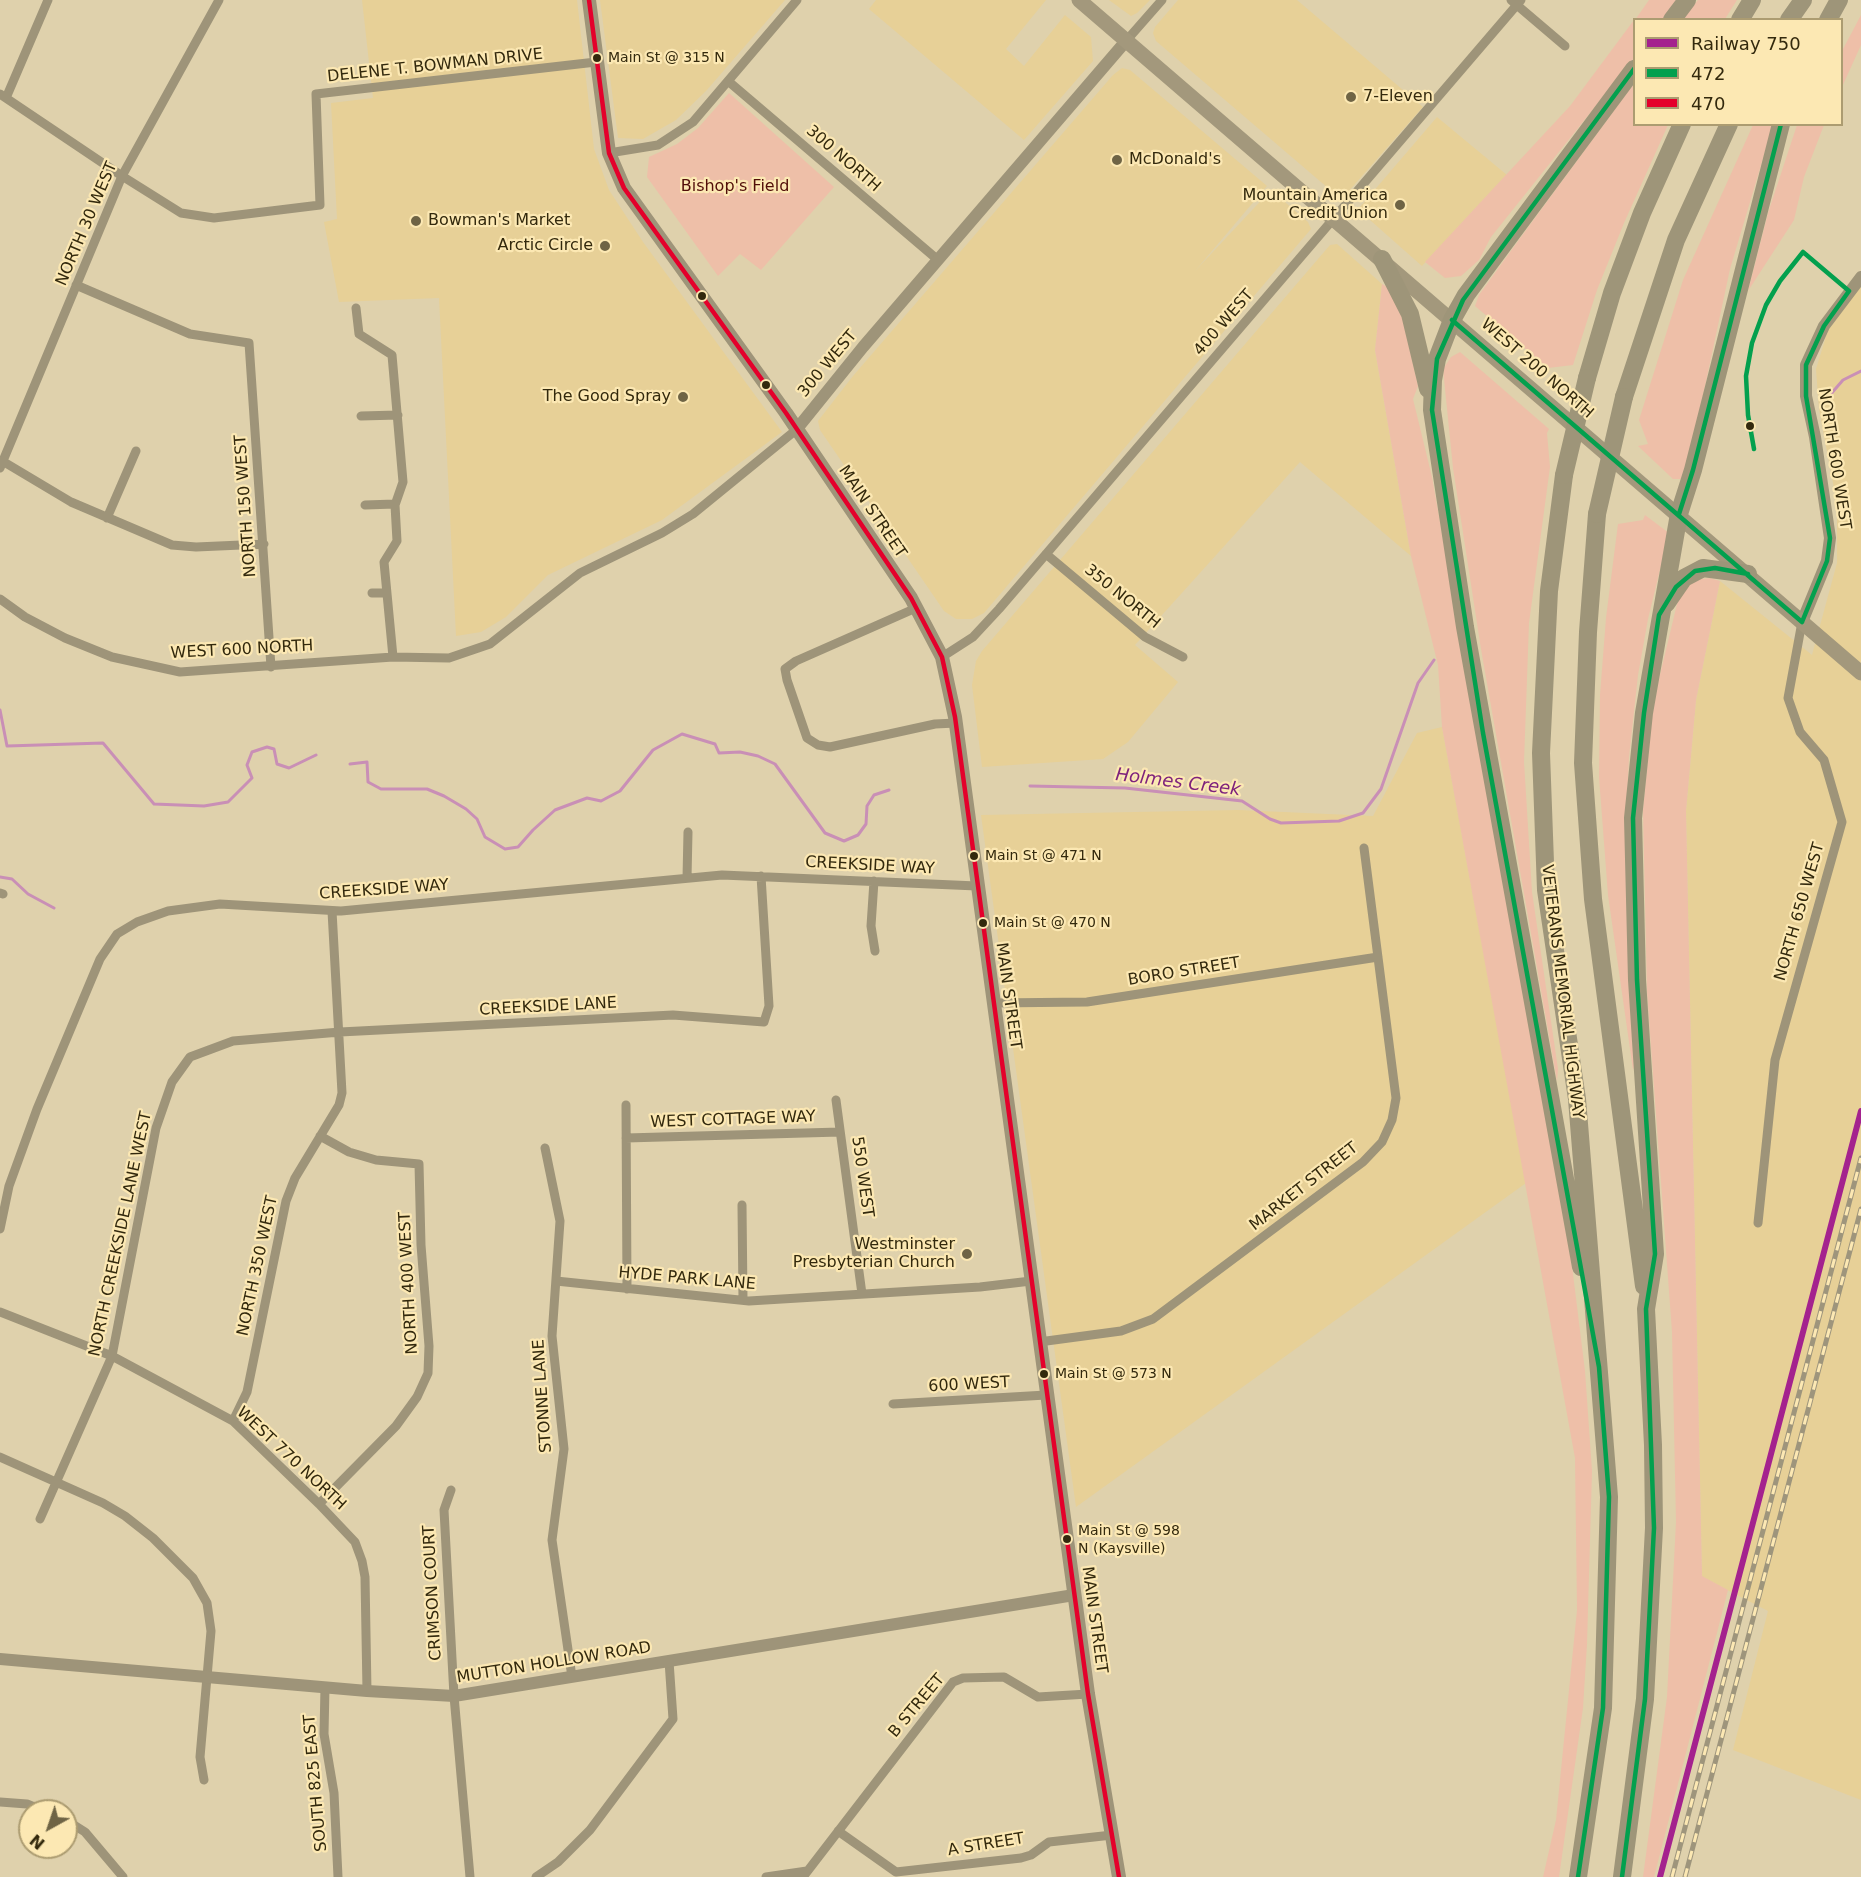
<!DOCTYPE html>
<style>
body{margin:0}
#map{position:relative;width:1861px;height:1877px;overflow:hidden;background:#dfd1ac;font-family:"DejaVu Sans",sans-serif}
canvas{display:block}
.legend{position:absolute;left:1633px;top:18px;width:210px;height:108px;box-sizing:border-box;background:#fce8b3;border:2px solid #ac9c71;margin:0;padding:8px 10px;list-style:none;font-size:18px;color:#33290d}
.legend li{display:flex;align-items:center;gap:12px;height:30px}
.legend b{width:30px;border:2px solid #ac9c71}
.north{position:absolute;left:18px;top:1799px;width:60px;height:60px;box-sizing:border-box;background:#fce8b3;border:2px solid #ac9c71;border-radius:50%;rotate:220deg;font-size:16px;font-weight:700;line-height:24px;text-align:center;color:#33290d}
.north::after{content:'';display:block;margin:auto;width:21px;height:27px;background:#6f6445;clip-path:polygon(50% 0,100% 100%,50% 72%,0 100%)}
</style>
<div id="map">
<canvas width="1861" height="1877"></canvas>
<ul class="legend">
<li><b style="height:8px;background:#a4228e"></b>Railway 750</li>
<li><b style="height:8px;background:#03a04e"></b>472</li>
<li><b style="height:8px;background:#e4002b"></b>470</li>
</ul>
<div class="north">N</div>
</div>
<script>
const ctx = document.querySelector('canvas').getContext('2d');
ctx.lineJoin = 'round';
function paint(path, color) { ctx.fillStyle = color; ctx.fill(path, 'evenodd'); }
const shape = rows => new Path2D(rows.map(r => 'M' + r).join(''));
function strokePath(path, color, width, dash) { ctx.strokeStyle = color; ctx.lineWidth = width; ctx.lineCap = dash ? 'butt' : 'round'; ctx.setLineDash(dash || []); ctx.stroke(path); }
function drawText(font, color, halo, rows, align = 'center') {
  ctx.font = font + ' "DejaVu Sans",sans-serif'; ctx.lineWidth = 4.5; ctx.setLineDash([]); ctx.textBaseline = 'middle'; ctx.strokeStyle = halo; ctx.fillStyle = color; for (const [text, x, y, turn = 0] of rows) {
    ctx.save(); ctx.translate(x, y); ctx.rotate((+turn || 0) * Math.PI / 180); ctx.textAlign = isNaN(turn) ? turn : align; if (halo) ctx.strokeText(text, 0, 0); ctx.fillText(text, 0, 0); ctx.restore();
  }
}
const built = shape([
 [362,0,577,0,594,149,609,190,643,242,782,432,662,520,548,575,506,617,481,632,456,636,439,298,339,302,324,222,337,219,331,103,373,98],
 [600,0,785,0,706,91,676,120,643,139,618,138],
 [876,0,1046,0,1006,49,1024,66,1065,15,1091,37,1093,61,1024,140,869,9],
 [1109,0,1150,0,1137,13,1131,16],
 [1178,0,1297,0,1423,107,1347,193,1335,194,1156,41,1153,33,1155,27],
 [1122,68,1130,70,1267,186,1195,271,1271,190,1308,222,1311,229,984,613,972,619,956,619,944,611,820,430,818,421,853,376,1113,75],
 [1437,117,1507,175,1422,266,1362,213,1360,207],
 [1337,244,1382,284,1375,350,1411,556,1300,462,1135,645,1178,682,1128,742,1103,759,982,767,972,685,976,661,982,651,1330,245],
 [1861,286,1861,1800,1733,1750,1768,1611,1702,1577,1686,811,1696,700,1720,581,1812,655,1837,563,1837,504,1819,409,1816,369,1828,330],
 [1442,727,1526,1183,1076,1507,981,815,1238,810,1373,816,1417,733]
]);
const green = shape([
 [1649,0,1679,0,1664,20,1635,20],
 [1698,0,1737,0,1725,19,1682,20],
 [1861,15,1861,45,1842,87,1842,51],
 [1634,20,1634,58,1491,237,1479,260,1461,276,1445,278,1425,262,1570,106],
 [1634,83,1634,124,1668,125,1624,223,1597,290,1573,365,1548,368,1475,306,1479,295,1521,237],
 [729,93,834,187,761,270,740,254,718,276,647,177,649,157,677,144,698,128],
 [1753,125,1773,125,1730,269,1686,475,1681,479,1673,479,1638,446,1648,444,1639,420,1683,280],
 [1797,125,1824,125,1804,177,1794,220,1748,291,1768,213],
 [1382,284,1392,290,1399,302,1418,386,1413,399,1432,477,1572,1266,1585,1371,1592,1471,1587,1644,1583,1708,1559,1877,1543,1877,1556,1820,1577,1610,1575,1458,1442,727,1438,665,1411,556,1375,350],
 [1460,352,1549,429,1547,433,1550,467,1529,623,1524,762,1532,892,1558,1069,1557,1081,1481,649,1453,468,1443,369,1451,357],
 [1645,515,1669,533,1648,619,1638,675,1629,757,1627,801,1635,1064,1633,1070,1608,895,1599,777,1600,695,1606,618,1618,524,1643,520],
 [1710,578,1720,581,1696,700,1686,811,1702,1576,1728,1590,1654,1877,1643,1877,1667,1697,1676,1522,1672,1332,1647,992,1643,810,1653,704,1677,604,1683,588,1700,579]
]);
const stream = shape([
 [1820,397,1830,395,1843,380,1861,371],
 [0,710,7,746,103,743,154,804,204,806,228,802,252,778,247,765,252,752,267,747,274,749,277,764,289,768,316,755],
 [350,764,367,762,368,782,381,789,427,789,444,796,466,809,477,819,485,837,505,849,518,847,533,830,555,810,587,798,601,801,620,791,653,750,682,734,715,744,719,753,740,752,758,756,775,764,825,833,844,841,858,835,866,824,867,806,874,795,889,790],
 [1030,786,1125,788,1242,801,1270,819,1281,823,1339,821,1363,813,1381,789,1418,683,1434,660],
 [0,877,12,879,28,894,54,908]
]);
const minor = shape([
 [1511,0,1565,46],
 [1126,41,1162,0],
 [728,81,938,260],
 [0,94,122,176,181,213,214,218,320,205,316,94,596,62],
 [6,98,48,0],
 [609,153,658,145,693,122,797,0],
 [76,285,190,334,249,343,271,667],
 [356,308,359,334,392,355,403,482,395,505,397,541,384,562,393,657],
 [361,416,398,415],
 [4,462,71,502,172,545,196,547,264,544],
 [0,468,122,176,219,0],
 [365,505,395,504],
 [107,518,136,451],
 [1046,554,1145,637,1183,657],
 [372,593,387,593],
 [0,599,25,617,65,638,112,657,180,672,393,657,449,658,490,644,580,573,662,533,693,514,796,430],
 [916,608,796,661,785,669,787,680,807,738,818,745,830,747,935,724,956,723],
 [942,657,973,637,999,609,1521,0],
 [687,878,688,832],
 [874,881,871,926,875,951],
 [0,893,3,894],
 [993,1003,1087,1002,1378,957],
 [836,1100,862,1294],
 [626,1105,627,1289],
 [626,1138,840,1132],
 [545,1148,560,1221,552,1336,564,1449,552,1540,572,1677],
 [742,1205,743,1300],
 [1758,1223,1775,1060,1842,822,1824,760,1800,732,1788,698,1802,622],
 [0,1229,9,1186,37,1109,100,959,117,934,137,922,168,911,220,904,341,911,722,875,977,886],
 [556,1281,749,1301,980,1287,1031,1281],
 [0,1312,112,1356,233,1421,319,1504,355,1542,362,1561,365,1577,367,1691],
 [1039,1342,1121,1331,1153,1319,1363,1162,1382,1142,1392,1120,1396,1098,1364,848],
 [893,1404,1046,1395],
 [233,1421,247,1392,286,1201,295,1178,339,1105,342,1093,332,911],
 [0,1457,103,1503,125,1516,153,1538,193,1578,207,1603,211,1631,200,1757,204,1780],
 [451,1490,444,1510,454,1696,470,1877],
 [319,1504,396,1426,417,1397,428,1373,429,1346,421,1245,419,1164,376,1160,349,1152,320,1136],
 [40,1519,112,1356,156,1128,172,1082,190,1057,233,1041,340,1032,673,1015,764,1022,769,1006,761,876],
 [325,1687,324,1734,334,1793,338,1877],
 [0,1802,27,1804,44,1811],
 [66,1820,85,1832,123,1877],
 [838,1831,896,1872],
 [896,1872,1021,1858,1031,1855,1049,1842,1112,1835],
 [536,1877,558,1862,590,1830,673,1719,669,1661],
 [766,1877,807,1871],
 [803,1877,953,1682,963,1678,1004,1677,1038,1697,1088,1694]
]);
const tertiary = shape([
 [796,430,863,347,1126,41],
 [1802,622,1827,561,1830,538,1815,437,1806,396,1806,365,1824,326,1861,277],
 [0,1659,367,1691,454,1696,1074,1595]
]);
const secondary = shape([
 [589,0,609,153,624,188,786,413,911,598,942,657,955,717,1088,1694,1119,1877]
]);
const primary = shape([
 [1079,0,1861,673]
]);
const motorway = shape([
 [1672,20,1687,0],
 [1740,20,1752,0],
 [1789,20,1803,0],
 [1828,20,1839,0],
 [1382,259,1410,314,1428,389],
 [1587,378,1612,293,1642,213,1682,124],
 [1624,397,1676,240,1729,124],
 [1564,475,1549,591,1541,753,1546,890,1577,1099,1609,1497,1603,1708,1578,1877],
 [1597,514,1588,632,1583,763,1593,899,1644,1286],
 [1666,604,1684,578,1703,568,1748,574],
 [1581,1267,1465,627,1432,410,1433,380,1437,359,1452,320,1466,295,1634,69],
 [1622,1877,1645,1699,1654,1528,1653,1445,1646,1309,1655,1254,1637,980,1633,818,1644,713,1679,514,1693,470,1781,124]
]);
const rail = shape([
 [1672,1877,1861,1158],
 [1685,1877,1861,1209]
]);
const motorwayBridge = shape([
 [1564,475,1587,378],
 [1597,514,1624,397]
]);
const bus1 = shape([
 [1452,320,1802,622],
 [1754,449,1748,415,1746,376,1752,343,1766,305,1780,281,1803,252,1849,291],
 [1679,514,1693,470,1781,124],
 [1802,622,1827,561,1830,538,1806,396,1806,365,1824,326,1849,291],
 [1578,1877,1603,1708,1609,1497,1599,1367,1483,733,1432,410,1437,359,1463,300,1634,69],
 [1622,1877,1645,1699,1654,1528,1646,1309,1655,1254,1637,980,1633,818,1644,713,1659,615,1676,587,1695,571,1715,568,1748,574]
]);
const bus2 = shape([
 [589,0,609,153,624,188,786,413,911,598,942,657,955,717,1088,1694,1119,1877]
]);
const rail1 = shape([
 [1660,1877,1861,1111]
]);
const markers = [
 [597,58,5,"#33290d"],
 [1351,97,6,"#6f6445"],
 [1117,160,6,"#6f6445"],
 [1400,205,6,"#6f6445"],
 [416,221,6,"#6f6445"],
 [605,246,6,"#6f6445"],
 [702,296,5,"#33290d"],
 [766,385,5,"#33290d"],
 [683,397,6,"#6f6445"],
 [1750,426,5,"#33290d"],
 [974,856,5,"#33290d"],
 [983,923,5,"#33290d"],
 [967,1254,6,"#6f6445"],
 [1044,1374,5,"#33290d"],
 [1067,1539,5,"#33290d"]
];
const busNames = [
 ["Main St @ 315 N",608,58],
 ["Main St @ 471 N",985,856],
 ["Main St @ 470 N",994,923],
 ["Main St @ 573 N",1055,1374],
 ["Main St @ 598",1078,1531],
 ["N (Kaysville)",1078,1549]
];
const streetNames = [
 ["DELENE T. BOWMAN DRIVE",435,66,-6],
 ["300 NORTH",843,159,41],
 ["NORTH 30 WEST",87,224,-67],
 ["400 WEST",1224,323,-49],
 ["300 WEST",828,364,-50],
 ["WEST 200 NORTH",1537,369,41],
 ["NORTH 600 WEST",1834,459,81],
 ["NORTH 150 WEST",246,506,-94],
 ["MAIN STREET",872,512,56],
 ["350 NORTH",1122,597,39],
 ["WEST 600 NORTH",242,650,-3],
 ["CREEKSIDE WAY",870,866,3],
 ["CREEKSIDE WAY",384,890,-4],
 ["NORTH 650 WEST",1800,912,-74],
 ["BORO STREET",1184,972,-9],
 ["VETERANS MEMORIAL HIGHWAY",1562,992,83],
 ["MAIN STREET",1008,996,82],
 ["CREEKSIDE LANE",548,1007,-3],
 ["WEST COTTAGE WAY",733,1120,-2],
 ["550 WEST",862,1177,82],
 ["MARKET STREET",1304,1187,-38],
 ["NORTH CREEKSIDE LANE WEST",121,1234,-78],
 ["NORTH 350 WEST",258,1266,-78],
 ["HYDE PARK LANE",687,1279,5],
 ["NORTH 400 WEST",409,1283,-93],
 ["600 WEST",969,1385,-3],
 ["STONNE LANE",543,1396,-94],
 ["WEST 770 NORTH",291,1459,43],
 ["CRIMSON COURT",433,1593,-93],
 ["MAIN STREET",1094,1620,82],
 ["MUTTON HOLLOW ROAD",554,1663,-9],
 ["B STREET",917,1706,-50],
 ["SOUTH 825 EAST",316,1783,-95],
 ["A STREET",986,1845,-9]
];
const poiNames = [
 ["7-Eleven",1363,97,"left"],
 ["McDonald's",1129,160,"left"],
 ["Mountain America",1388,196],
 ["Credit Union",1388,214],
 ["Bowman's Market",428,221,"left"],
 ["Arctic Circle",593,246],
 ["The Good Spray",671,397],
 ["Westminster",955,1245],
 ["Presbyterian Church",955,1263]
];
const parkNames = [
 ["Bishop's Field",735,187]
];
const waterNames = [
 ["Holmes Creek",1178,783,7]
];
paint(built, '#e7d097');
paint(green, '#eebfa8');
strokePath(stream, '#c98fb6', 3);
strokePath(minor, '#9e9479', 9);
strokePath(tertiary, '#9e9479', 12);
strokePath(secondary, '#9e9479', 14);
strokePath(primary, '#a3987c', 15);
strokePath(motorway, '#9e9579', 18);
strokePath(rail, '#9e957c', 5);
strokePath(rail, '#fce8b3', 3, [9]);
strokePath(motorwayBridge, '#9e9579', 18);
strokePath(bus1, '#03a04e', 4.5);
strokePath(bus2, '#e4002b', 4.5);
strokePath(rail1, '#a4228e', 6);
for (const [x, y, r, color] of markers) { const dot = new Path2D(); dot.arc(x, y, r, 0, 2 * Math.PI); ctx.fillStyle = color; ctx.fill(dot); strokePath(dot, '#fce8b3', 2); }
drawText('14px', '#33290d', '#fce8b3', busNames, 'left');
drawText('16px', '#33290d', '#fce8b3', streetNames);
drawText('16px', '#33290d', '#fce8b3', poiNames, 'right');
drawText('16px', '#510e09', '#fce8b3', parkNames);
drawText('italic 18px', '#7e227c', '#fce8b3', waterNames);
</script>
